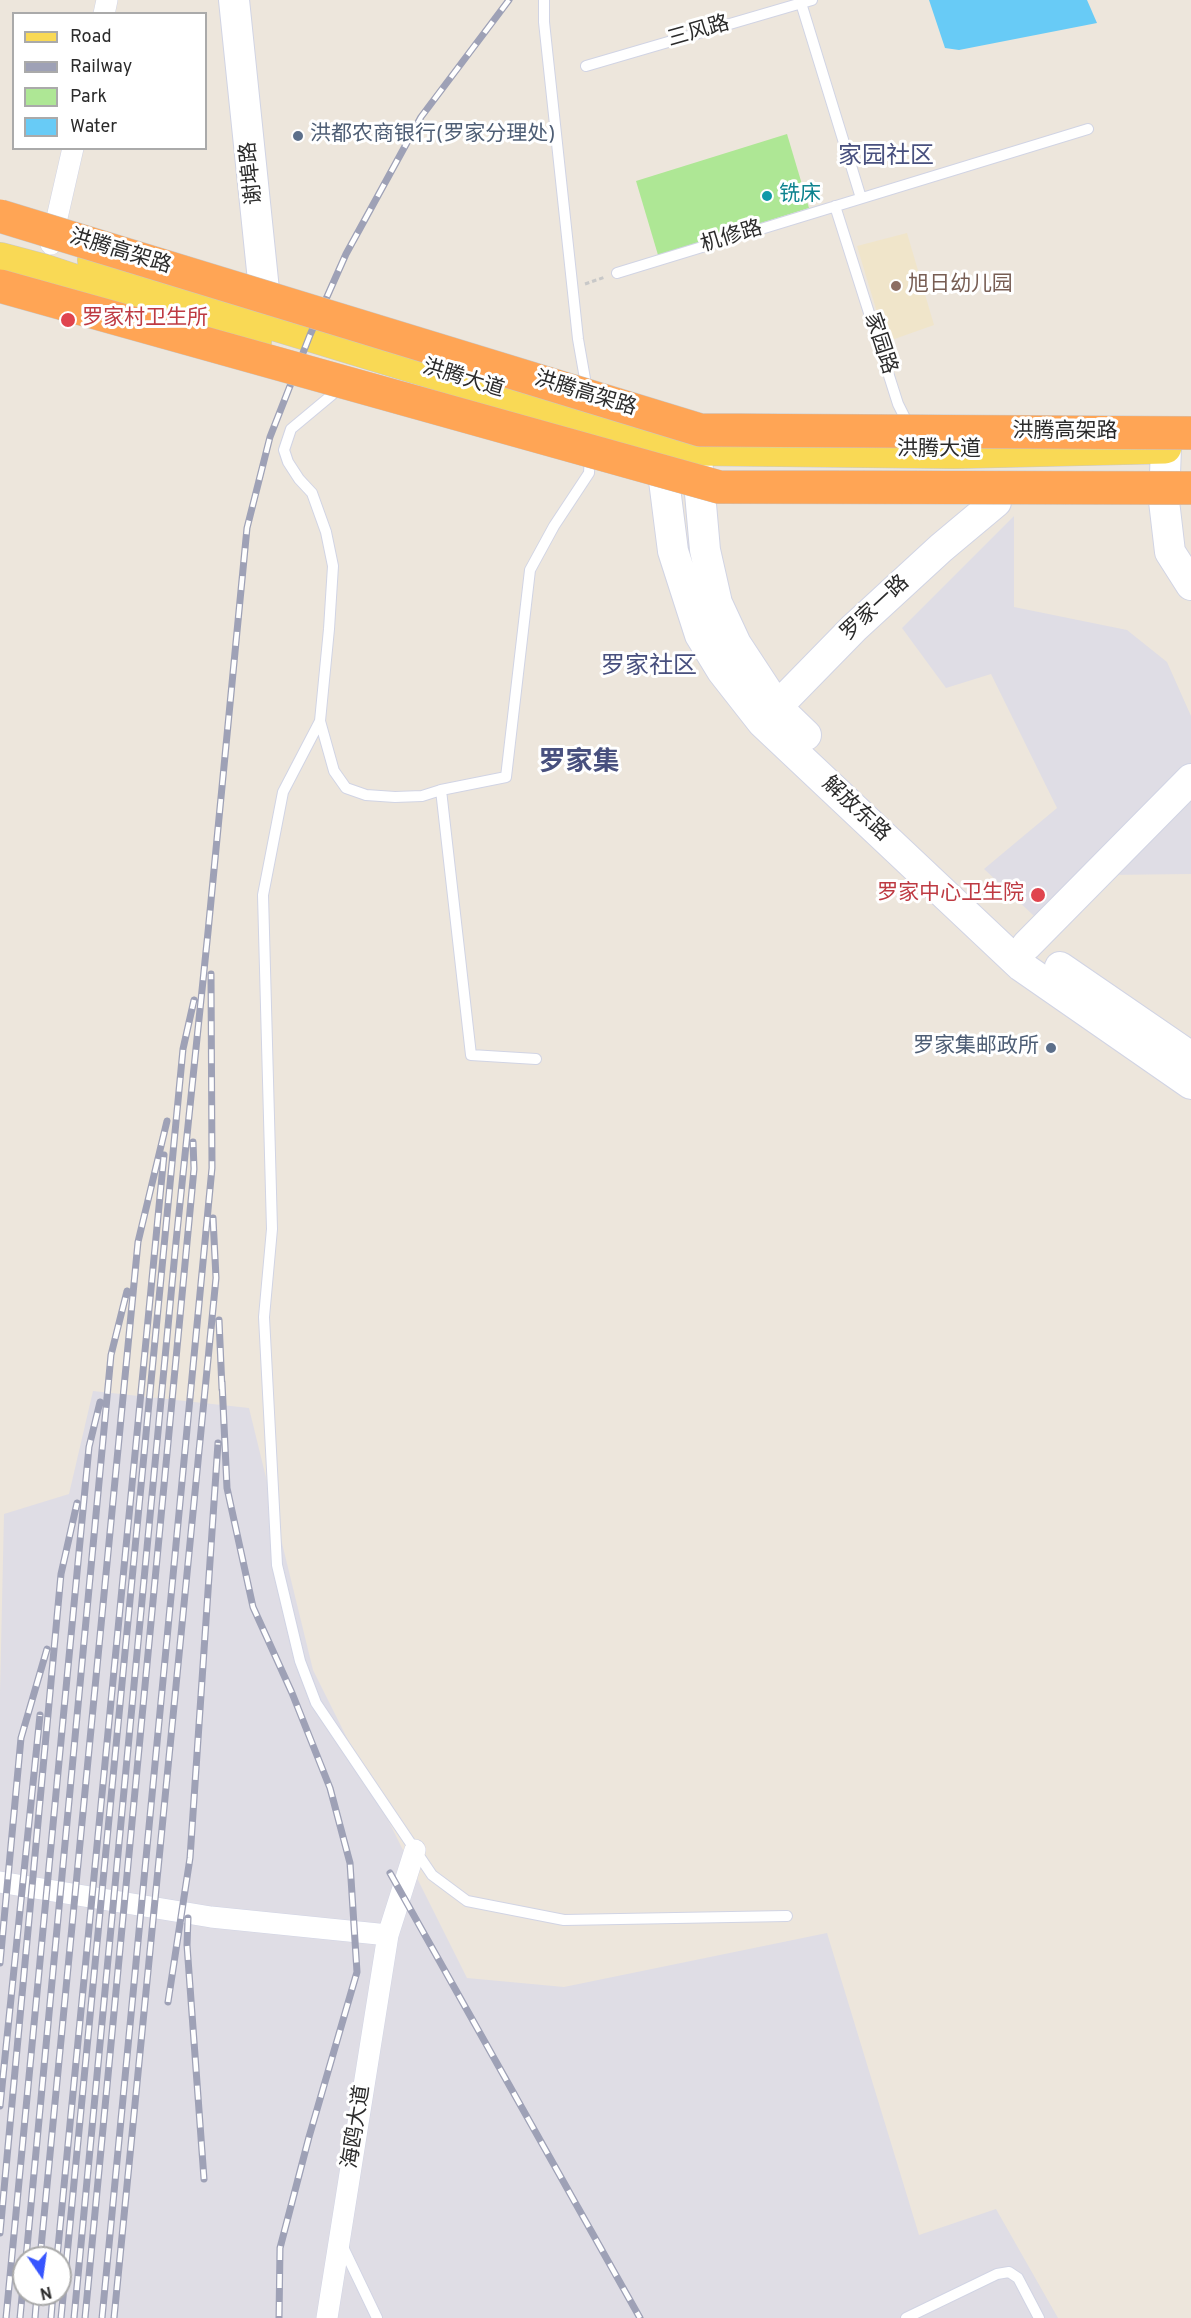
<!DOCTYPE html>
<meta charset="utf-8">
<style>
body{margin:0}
#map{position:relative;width:1191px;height:2318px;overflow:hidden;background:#ede6dc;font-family:Overpass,sans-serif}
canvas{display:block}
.legend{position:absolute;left:12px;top:12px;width:195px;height:138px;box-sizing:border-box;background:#fff;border:2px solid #aaa;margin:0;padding:8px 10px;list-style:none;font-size:18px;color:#2b2b2b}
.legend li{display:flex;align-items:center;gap:12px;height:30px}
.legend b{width:30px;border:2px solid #aaa}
.north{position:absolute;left:12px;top:2246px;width:60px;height:60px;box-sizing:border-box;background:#fff;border:2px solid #aaa;border-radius:50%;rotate:167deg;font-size:16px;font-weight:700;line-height:24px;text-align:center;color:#2b2b2b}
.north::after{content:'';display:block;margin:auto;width:21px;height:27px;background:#3755ff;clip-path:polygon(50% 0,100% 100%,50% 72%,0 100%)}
</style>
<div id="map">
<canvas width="1191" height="2318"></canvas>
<ul class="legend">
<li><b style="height:8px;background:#f9d955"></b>Road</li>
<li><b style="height:8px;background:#9ea1b6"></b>Railway</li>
<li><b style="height:16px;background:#aee795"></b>Park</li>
<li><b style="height:16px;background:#68cbf6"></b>Water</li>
</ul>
<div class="north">N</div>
</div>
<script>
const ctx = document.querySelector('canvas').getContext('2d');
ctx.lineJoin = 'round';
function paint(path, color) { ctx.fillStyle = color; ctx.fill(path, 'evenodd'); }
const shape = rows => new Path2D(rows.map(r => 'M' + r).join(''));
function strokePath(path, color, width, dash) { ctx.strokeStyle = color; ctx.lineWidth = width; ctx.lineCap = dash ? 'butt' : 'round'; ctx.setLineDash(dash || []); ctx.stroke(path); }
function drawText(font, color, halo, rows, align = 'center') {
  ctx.font = font + ' Overpass,"Noto Sans SC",sans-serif'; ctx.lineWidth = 6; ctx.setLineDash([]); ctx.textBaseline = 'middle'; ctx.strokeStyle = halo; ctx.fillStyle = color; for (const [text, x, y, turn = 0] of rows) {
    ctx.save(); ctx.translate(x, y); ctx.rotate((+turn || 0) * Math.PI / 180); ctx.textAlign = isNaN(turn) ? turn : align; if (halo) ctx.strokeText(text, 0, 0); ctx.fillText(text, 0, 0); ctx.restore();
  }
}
const industrial = shape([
 [1014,516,1014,607,1127,630,1167,662,1191,716,1191,874,1104,875,1048,929,984,869,1057,808,991,674,946,688,902,628],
 [93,1391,249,1408,313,1670,467,1978,564,1987,827,1933,919,2235,996,2209,1058,2318,0,2318,0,1693,4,1514,69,1494],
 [24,2258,60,2258,60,2294,24,2294]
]);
const education = shape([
 [907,233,934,325,886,342,857,246]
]);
const green = shape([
 [787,134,809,208,658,255,636,181]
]);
const water = shape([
 [929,0,1087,0,1097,23,959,50,945,48]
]);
const path = shape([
 [585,284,605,277]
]);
const lane = shape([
 [544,0,544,22,578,339,587,390],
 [801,3,861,198],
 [586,66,812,0],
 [835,206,898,404,910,428],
 [617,273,1088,129],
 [339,389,291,429,284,450,288,462,299,479,312,493,326,532,333,566,329,629,320,721,334,771,346,788,366,795,395,797,422,796,441,790],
 [320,721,283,792,263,895,272,1229,264,1317,277,1565,300,1661,316,1703,432,1875,467,1901,564,1920,787,1916],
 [536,1059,471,1055,441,790,506,777,530,570,554,526,589,473,590,456],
 [342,2245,377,2318],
 [906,2318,997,2274,1009,2272,1018,2278,1039,2318]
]);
const street = shape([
 [104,14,107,0],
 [51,244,73,148],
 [0,1882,211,1917,388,1935],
 [327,2318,388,1935,415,1850]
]);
const secondary = shape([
 [234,0,267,319],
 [1166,447,1164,501,1170,552,1191,585],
 [660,449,673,551,700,635,722,671,762,722,1021,966,1191,1084],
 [697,459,705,550,717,603,736,644,778,708,806,735],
 [764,720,854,628,941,548,996,502],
 [1027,945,1191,779],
 [1060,967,1191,1057]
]);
const primary = shape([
 [0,259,45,271,255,341],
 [94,260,267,322,659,441,695,449,955,452,1165,447]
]);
const rail = shape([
 [219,1320,222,1389],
 [222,1382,227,1488,253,1607,292,1693,330,1788,350,1863,357,1972,309,2137,280,2248,279,2318],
 [390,1873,640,2318],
 [188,1918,187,1945,204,2179],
 [0,1963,21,1738,47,1649],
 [168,2002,190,1858,218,1443],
 [0,2106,40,1715],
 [0,2233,61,1574,77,1503],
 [26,2258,111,1355,127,1291],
 [40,2258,138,1242,167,1121],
 [57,2258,164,1155],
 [6,2318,89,1447,100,1402],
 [20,2318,24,2275],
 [35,2318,37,2294],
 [51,2318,53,2294],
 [61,2318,183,1049,194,1000],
 [74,2318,176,1242,208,932,247,528,270,437,310,335,346,254,421,117,509,0],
 [85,2318,194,1169,193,1142],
 [102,2318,212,1168,211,974],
 [114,2318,216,1278,213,1218]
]);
const highwayBridge = shape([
 [0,216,700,430,1191,433],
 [0,286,719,487,1191,488]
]);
const markers = [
 [298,136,6,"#5c6f8a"],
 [767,196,6,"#0f9aa8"],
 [896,286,6,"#8d6e63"],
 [68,320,8,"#e0444e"],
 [1038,895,8,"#e0444e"],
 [1051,1048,6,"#5c6f8a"]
];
const streetNames = [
 ["三风路",699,33,-16],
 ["谢埠路",253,173,-96],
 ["机修路",732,238,-17],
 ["洪腾高架路",120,253,17],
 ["家园路",879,344,72],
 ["洪腾大道",463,380,17],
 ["洪腾高架路",585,395,17],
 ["洪腾高架路",1065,433],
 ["洪腾大道",939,451],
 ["罗家一路",876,609,-43],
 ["解放东路",855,810,43],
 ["海鸥大道",358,2127,-81]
];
const serviceNames = [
 ["洪都农商银行(罗家分理处)",310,136],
 ["罗家集邮政所",1039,1048,"right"]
];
const cultureNames = [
 ["铣床",779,196]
];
const educationNames = [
 ["旭日幼儿园",908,286]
];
const healthNames = [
 ["罗家村卫生所",82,320],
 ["罗家中心卫生院",1024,895,"right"]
];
const quarterNames = [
 ["家园社区",886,158],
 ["罗家社区",649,668]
];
const districtNames = [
 ["罗家集",579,765]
];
paint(industrial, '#dfdde5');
paint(education, '#f0e5ca');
paint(green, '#aee795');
paint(water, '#68cbf6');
strokePath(lane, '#d1d4e4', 12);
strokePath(street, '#d1d4e4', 22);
strokePath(secondary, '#d1d4e4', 32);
strokePath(primary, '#c8c8c8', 34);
strokePath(path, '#c8c8c8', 3, [4.5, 3]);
strokePath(lane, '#fff', 10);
strokePath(street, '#fff', 21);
strokePath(secondary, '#fff', 30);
strokePath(primary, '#f9d955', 33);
strokePath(rail, '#9ea1b6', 7);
strokePath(rail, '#fff', 4.5, [14]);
strokePath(highwayBridge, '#c8c8c8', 34, []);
strokePath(highwayBridge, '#ffa555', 33);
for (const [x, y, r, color] of markers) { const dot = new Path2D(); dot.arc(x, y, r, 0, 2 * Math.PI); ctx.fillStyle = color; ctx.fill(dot); strokePath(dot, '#fff', 2); }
drawText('21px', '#2b2b2b', '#fff', streetNames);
drawText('21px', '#4e5e75', '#fff', serviceNames, 'left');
drawText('21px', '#0d838f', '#fff', cultureNames, 'left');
drawText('21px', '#785e54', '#fff', educationNames, 'left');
drawText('21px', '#be3a42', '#fff', healthNames, 'left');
drawText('24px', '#48507e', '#fff', quarterNames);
drawText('bold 27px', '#48507e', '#fff', districtNames);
</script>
